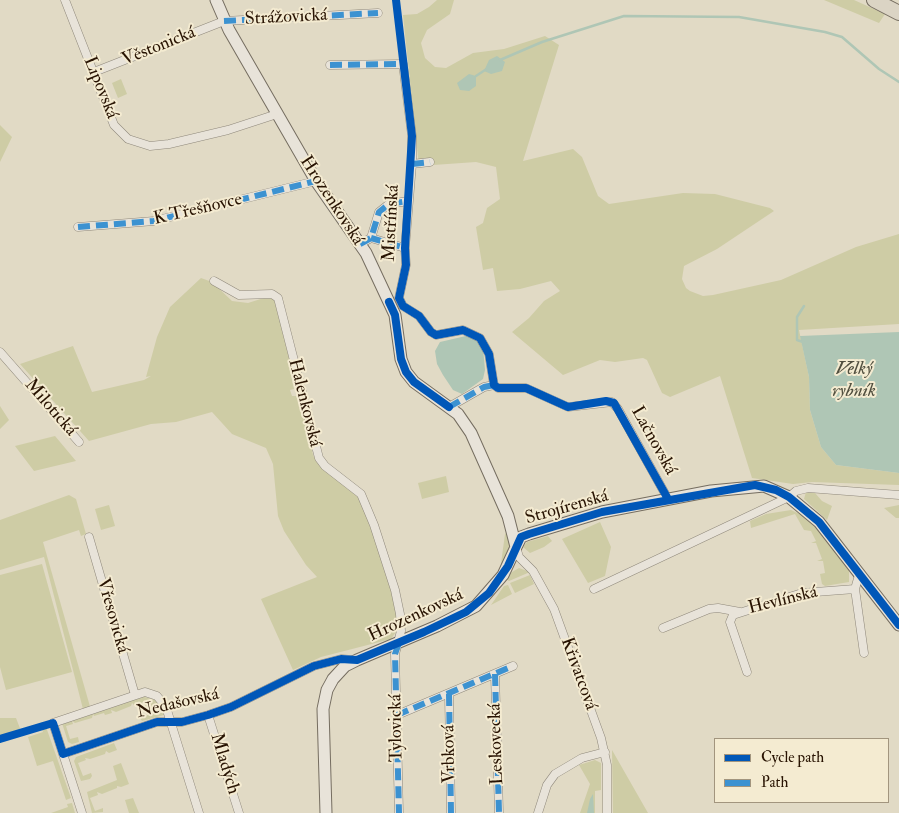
<!DOCTYPE html>
<meta charset="utf-8">
<style>
body{margin:0}
#map{position:relative;width:899px;height:813px;overflow:hidden;background:#e1dac5;font-family:"IM FELL Double Pica",serif}
canvas{display:block}
.legend{position:absolute;left:714px;top:738px;width:175px;height:65px;box-sizing:border-box;background:#f4ebd1;border:1px solid #a2957e;margin:0;padding:6px 9px;list-style:none;font-size:15px;color:#281302}
.legend li{display:flex;align-items:center;gap:10px;height:25px}
.legend b{width:25px;border:1px solid #a2957e}
</style>
<div id="map">
<canvas width="899" height="813"></canvas>
<ul class="legend">
<li><b style="height:6px;background:#0057b8"></b>Cycle path</li>
<li><b style="height:6px;background:#3c92d1"></b>Path</li>
</ul>
</div>
<script>
const ctx = document.querySelector('canvas').getContext('2d');
ctx.lineJoin = 'round';
function paint(path, color) { ctx.fillStyle = color; ctx.fill(path, 'evenodd'); }
const shape = rows => new Path2D(rows.map(r => 'M' + r).join(''));
function strokePath(path, color, width, dash) { ctx.strokeStyle = color; ctx.lineWidth = width; ctx.lineCap = dash ? 'butt' : 'round'; ctx.setLineDash(dash || []); ctx.stroke(path); }
function drawText(font, color, halo, rows, align = 'center') {
  ctx.font = font + ' "IM FELL Double Pica",serif'; ctx.lineWidth = 4; ctx.setLineDash([]); ctx.textBaseline = 'middle'; ctx.strokeStyle = halo; ctx.fillStyle = color; for (const [text, x, y, turn = 0] of rows) {
    ctx.save(); ctx.translate(x, y); ctx.rotate((+turn || 0) * Math.PI / 180); ctx.textAlign = isNaN(turn) ? turn : align; if (halo) ctx.strokeText(text, 0, 0); ctx.fillText(text, 0, 0); ctx.restore();
  }
}
const green = shape([
 [437,0,454,0,450,14,427,30,421,43,425,58,435,67,446,68,473,53,504,49,545,36,559,45,523,161,573,149,582,157,598,196,609,204,683,193,715,194,770,208,774,211,717,249,684,266,682,279,686,288,690,291,703,296,713,295,781,280,856,247,899,234,899,324,799,330,809,377,810,410,821,447,836,465,899,473,899,485,812,482,793,484,752,478,720,376,670,397,662,393,647,360,643,358,615,362,600,360,563,375,512,332,529,318,544,301,560,291,551,281,520,289,497,291,493,268,483,270,476,227,483,223,487,208,500,199,496,167,476,162,419,166,403,15,417,14,429,7],
 [824,0,854,0,885,14,879,23],
 [121,79,127,94,118,98,112,83],
 [0,125,12,137,0,162],
 [201,278,212,282,232,301,248,303,267,297,276,300,290,362,290,371,294,389,290,390,292,396,296,396,305,414,313,455,319,465,359,498,380,552,396,603,398,629,391,639,321,657,293,670,261,599,317,577,306,565,284,531,278,516,273,464,266,448,232,434,212,412,176,422,151,424,89,441,20,364,73,346,92,392,144,380,151,376,146,377,157,337,170,307],
 [0,406,9,420,0,429],
 [55,436,76,461,34,471,15,446],
 [446,476,449,492,422,499,418,483],
 [806,492,815,493,822,501,832,506,827,520,804,499],
 [69,495,76,499,86,534,81,536,79,530,43,542,91,710,84,713,44,557,0,570,0,520],
 [109,505,115,526,101,530,95,509],
 [899,505,899,518,896,518,884,508],
 [791,510,802,515,819,528,849,569,849,582,825,586,822,584,820,574,825,573,823,561,817,561,822,559,816,543,811,543,816,541,811,531,804,530,795,514,751,528,750,521,766,514],
 [600,522,611,547,605,576,588,583,562,539],
 [509,531,509,548,500,571,505,534],
 [548,536,552,541,544,547,530,553,523,547,527,542],
 [42,564,72,672,6,690,0,667,0,575],
 [519,568,530,572,509,581,506,579,512,572],
 [530,575,534,584,515,593,510,583],
 [508,585,512,594,491,605,504,586],
 [141,696,155,700,160,705,164,715,142,721,140,718,148,715,144,702,134,705,132,703,131,706,116,712,111,710,112,713,105,715,104,713,94,716,93,714,92,718,85,720,75,723,72,721,73,724,66,726,70,739,78,737,79,742,72,744,68,742,62,723],
 [0,718,16,718,21,731,0,738],
 [43,722,45,724,71,798,66,800,53,761,37,766,28,737,43,732,40,723],
 [114,743,117,750,109,753,106,751,105,754,90,759,85,758,86,760,78,763,83,776,91,773,92,776,90,779,81,781,74,761,76,757],
 [612,750,648,813,613,813],
 [595,760,601,763,601,790,595,791,595,813,580,813,590,784,579,765],
 [121,763,129,784,121,787,117,786,117,788,102,794,97,792,98,795,90,798,95,811,103,808,103,812,92,813,87,792,117,780,113,766],
 [133,798,139,813,129,813,125,800],
 [72,803,75,813,51,813,68,807,67,804]
]);
const water = shape([
 [497,56,505,62,502,71,491,74,484,71,489,60],
 [469,74,476,76,476,86,469,91,460,90,457,83],
 [899,332,899,473,836,465,821,447,810,410,809,377,800,336],
 [466,336,476,338,483,348,485,370,483,379,462,394,453,390,443,375,437,364,435,351,440,342],
 [593,794,594,813,587,813,590,799]
]);
const stream = shape([
 [500,60,542,42,624,16,739,17,825,32,842,37,879,69,899,82],
 [476,76,485,70],
 [803,342,797,340,797,317,804,306]
]);
const street = shape([
 [65,0,114,125,128,139,150,146,169,144,228,130,277,114],
 [330,65,403,64,412,136,412,164,405,248,406,265,399,298,403,306,419,316,431,332,436,335,463,330,480,338,489,354,494,385],
 [94,72,224,21,378,13],
 [412,164,430,162],
 [78,227,154,221,316,181],
 [371,238,405,248],
 [360,244,371,238,379,212,389,204,408,201],
 [214,281,239,295,272,294,278,298,319,458,325,466,361,494,374,525,395,590,400,614,401,631,395,654,399,813],
 [0,352,79,442],
 [449,407,484,387,494,385,498,388,526,388,568,407,612,402,618,409,668,499],
 [89,537,135,695],
 [516,547,519,557,533,571,554,609,601,738,607,765,607,813],
 [859,575,855,589,864,653],
 [594,589,789,497,796,491,808,488,899,495],
 [663,628,709,609,718,608,740,612],
 [747,672,730,622,733,615,802,593,855,589],
 [495,674,499,813],
 [449,694,451,813],
 [208,715,239,813],
 [397,715,513,666],
 [63,754,157,722,182,722,208,715,231,707,314,666,341,659,355,660],
 [82,813,53,723,145,692,157,696,166,707,199,813],
 [538,813,547,785,555,774,582,758,605,752]
]);
const secondary = shape([
 [216,0,229,30,316,181,366,253,395,315,401,359,406,372,414,382,458,414,471,433,508,516,516,547,503,575,476,606,437,626,357,660,345,666,333,679,327,690,323,709,326,813],
 [516,547,521,537,529,534,602,512,711,491,764,486,789,497,819,522,899,625]
]);
const highway = shape([
 [874,0,899,13]
]);
const quiet = shape([
 [224,21,378,13],
 [330,65,403,64,403,68],
 [412,164,430,162],
 [78,227,154,221,316,181],
 [371,238,405,248],
 [360,244,371,238,379,212,389,204,408,201],
 [449,407,484,387,494,385,497,387],
 [399,643,395,654,399,813],
 [495,674,499,813],
 [449,694,451,813],
 [397,715,513,666]
]);
const cycleway = shape([
 [396,0,412,136,405,248,406,265,399,298,403,306,419,316,431,332,436,335,463,330,480,338,489,354,494,385,498,388,526,388,568,407,606,401,614,403,668,499],
 [389,302,395,315,401,359,406,372,414,382,449,407],
 [0,739,53,723,63,754,157,722,182,722,208,715,231,707,314,666,341,659,357,660,424,632,466,612,489,593,508,566,521,537,529,534,602,512,755,485,776,490,789,497,819,522,899,625]
]);
const streetNames = [
 ["Strážovická",286,18,-3],
 ["Věstonická",159,47,-22],
 ["Lipovská",100,88,68],
 ["Hrozenkovská",331,201,57],
 ["K Třešňovce",198,210,-13],
 ["Mistřínská",392,223,-87],
 ["Halenkovská",304,403,76],
 ["Milotická",50,408,49],
 ["Lačnovská",653,441,61],
 ["Strojírenská",567,508,-16],
 ["Hevlínská",783,601,-14],
 ["Vřesovická",112,616,74],
 ["Hrozenkovská",416,616,-25],
 ["Křivatcová",578,674,70],
 ["Nedašovská",178,704,-13],
 ["Tylovická",397,728,-91],
 ["Leskovecká",497,744,-92],
 ["Vrbková",450,754,-91],
 ["Mladých",224,764,73]
];
const waterNames = [
 ["Velký",854,370],
 ["rybník",854,392]
];
paint(green, '#cecca5');
paint(water, '#afc6b5');
strokePath(stream, '#afc6b5', 2.5);
strokePath(street, '#8f887b', 9);
strokePath(secondary, '#756d60', 13);
strokePath(highway, '#756d60', 16);
strokePath(street, '#e8e3d9', 8);
strokePath(secondary, '#e8e3d9', 11);
strokePath(highway, '#dbd4c4', 14);
strokePath(quiet, '#3c92d1', 6, [12, 6]);
strokePath(cycleway, '#0057b8', 8);
drawText('18px', '#281302', '#f4ebd1', streetNames);
drawText('italic 19px', '#504e3e', '#f4ebd1', waterNames);
</script>
